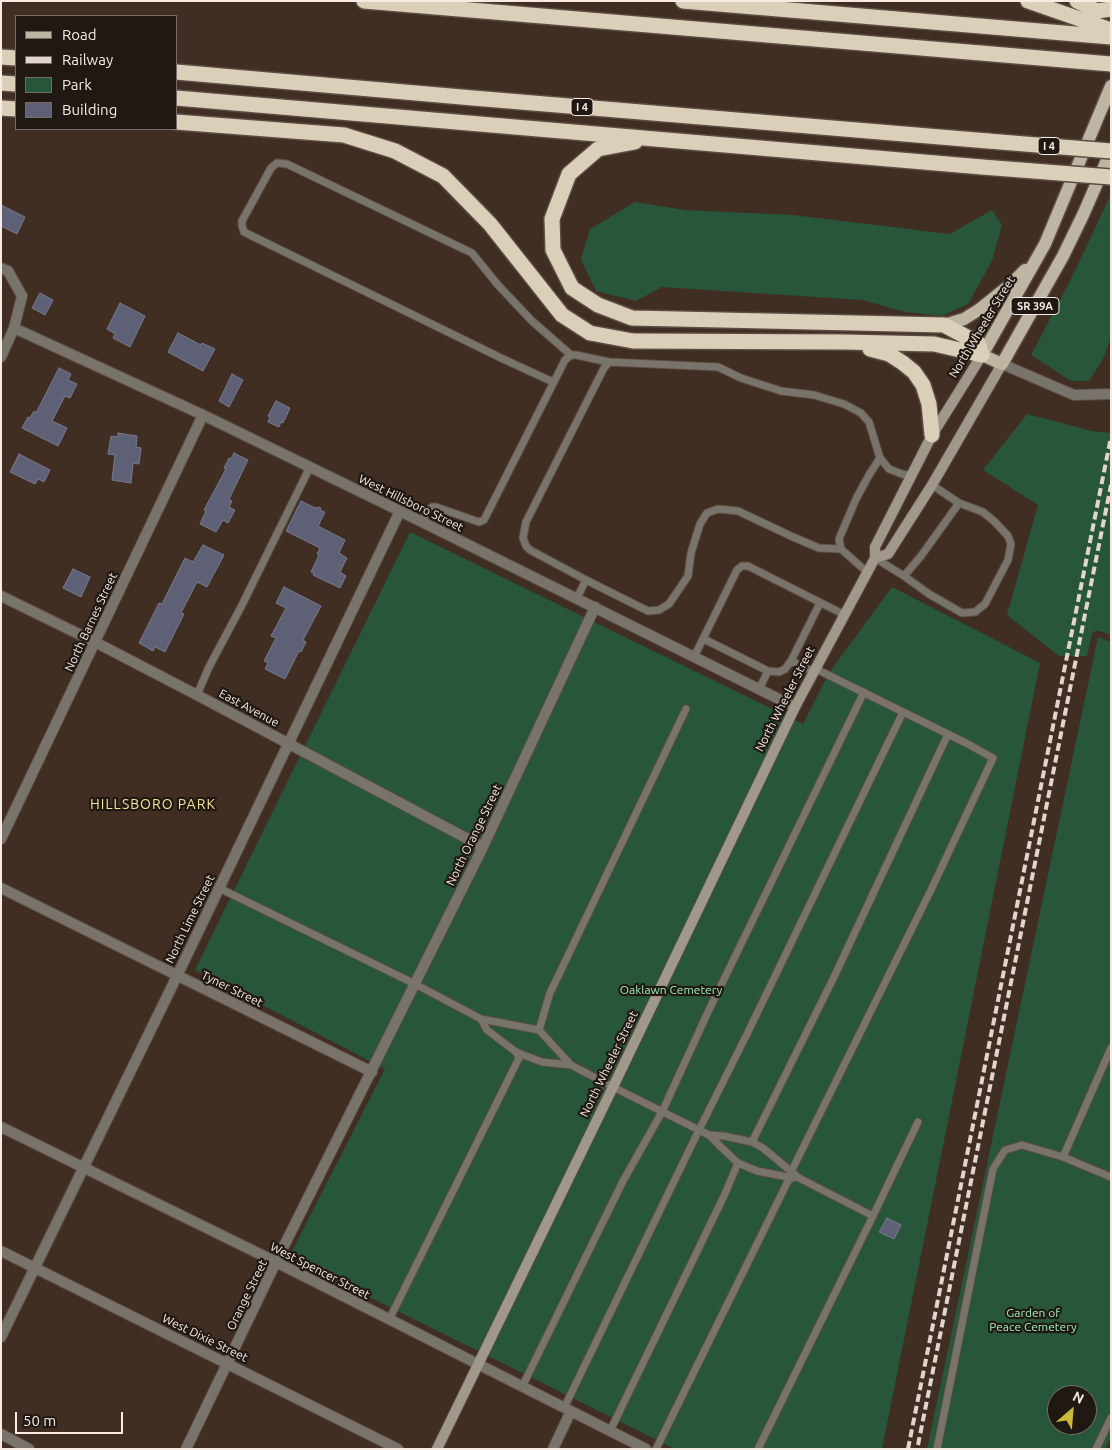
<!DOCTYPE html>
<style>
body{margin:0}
#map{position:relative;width:1112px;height:1450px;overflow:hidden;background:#402e23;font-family:Ubuntu,sans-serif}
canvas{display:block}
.frame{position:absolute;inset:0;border:2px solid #f7ebe4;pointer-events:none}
.legend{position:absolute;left:15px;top:15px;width:162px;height:115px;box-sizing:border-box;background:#201813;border:1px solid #766c67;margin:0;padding:6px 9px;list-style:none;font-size:15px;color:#f7ebe4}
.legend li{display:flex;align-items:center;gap:10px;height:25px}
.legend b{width:25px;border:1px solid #766c67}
.north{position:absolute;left:1047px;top:1385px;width:50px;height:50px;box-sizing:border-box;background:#201813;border:1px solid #766c67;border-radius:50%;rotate:27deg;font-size:14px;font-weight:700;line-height:20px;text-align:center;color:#f7ebe4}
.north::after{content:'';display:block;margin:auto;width:18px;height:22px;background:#caba3a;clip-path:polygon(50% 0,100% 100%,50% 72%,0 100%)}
.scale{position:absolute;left:15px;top:1412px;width:108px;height:22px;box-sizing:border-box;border:2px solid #f7ebe4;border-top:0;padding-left:6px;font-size:15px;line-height:18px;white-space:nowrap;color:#f7ebe4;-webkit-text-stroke:4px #201813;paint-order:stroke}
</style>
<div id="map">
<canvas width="1112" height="1450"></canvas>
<div class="frame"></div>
<ul class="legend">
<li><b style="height:6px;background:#beb5a3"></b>Road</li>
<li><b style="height:6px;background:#e2d5ce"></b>Railway</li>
<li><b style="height:14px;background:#27563a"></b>Park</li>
<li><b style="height:14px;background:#5e6175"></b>Building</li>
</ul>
<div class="north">N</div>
<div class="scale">50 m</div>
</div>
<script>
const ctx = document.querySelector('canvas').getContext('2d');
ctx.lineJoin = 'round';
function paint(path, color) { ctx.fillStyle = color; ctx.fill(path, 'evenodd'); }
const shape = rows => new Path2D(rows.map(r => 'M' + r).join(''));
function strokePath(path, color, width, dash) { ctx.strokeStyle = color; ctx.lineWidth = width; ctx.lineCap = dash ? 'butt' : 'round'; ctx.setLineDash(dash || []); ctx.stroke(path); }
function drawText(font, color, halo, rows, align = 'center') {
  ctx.font = font + ' Ubuntu,sans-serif'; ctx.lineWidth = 4.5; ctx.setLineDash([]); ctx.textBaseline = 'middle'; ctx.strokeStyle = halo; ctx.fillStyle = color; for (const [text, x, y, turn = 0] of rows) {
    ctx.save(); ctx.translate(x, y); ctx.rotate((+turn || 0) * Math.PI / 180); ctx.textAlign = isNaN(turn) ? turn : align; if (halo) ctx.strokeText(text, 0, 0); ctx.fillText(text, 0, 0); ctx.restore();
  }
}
const green = shape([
 [1110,196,1111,337,1103,359,1089,381,1071,381,1031,355,1072,277],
 [635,202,684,210,793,215,950,234,992,210,1002,225,992,261,968,304,942,316,905,312,862,300,662,287,636,301,596,291,581,259,590,229],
 [1027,414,1092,431,1111,433,1111,635,1100,631,1095,631,1092,634,1087,656,1059,656,1007,615,1038,505,983,470],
 [410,532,803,724,829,673,892,587,1040,663,882,1449,675,1449,289,1257,385,1069,195,970],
 [1098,637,1111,642,1111,1437,1105,1449,927,1449],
 [1057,1395,1087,1395,1087,1425,1057,1425]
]);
const building = shape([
 [1,205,25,217,17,234,1,226,1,205],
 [40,293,53,300,45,315,32,308,40,293],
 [120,303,145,316,130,347,113,338,115,334,107,329,120,303],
 [178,333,201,345,202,343,215,349,203,371,168,352,178,333],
 [59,368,71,374,68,380,77,384,70,398,65,396,52,421,67,428,58,446,22,428,28,417,30,418,34,411,36,413,59,368],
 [232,374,243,380,229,407,219,401,232,374],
 [276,401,290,408,283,423,281,422,279,427,268,422,270,417,268,416,276,401],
 [118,433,137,436,136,447,141,448,139,464,133,463,131,483,112,480,115,455,108,454,111,436,118,437,118,433],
 [234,453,248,460,229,499,232,501,229,507,235,510,228,523,223,520,216,532,200,524,206,511,204,510,226,469,224,468,229,458,231,459,234,453],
 [19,454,50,470,44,482,38,479,35,484,10,472,19,454],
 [301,501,313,507,316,508,320,507,321,511,325,512,318,526,345,540,339,553,347,558,340,572,346,576,340,588,313,575,314,573,311,572,319,555,317,554,320,548,286,531,301,501],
 [203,545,224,555,207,587,197,582,181,613,184,614,165,652,155,647,153,651,139,643,159,603,162,604,185,558,193,562,203,545],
 [73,569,90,577,81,597,63,588,73,569],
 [284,587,321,606,303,640,306,642,301,652,299,651,285,679,265,669,268,663,264,661,276,638,271,636,286,608,276,603,284,587],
 [887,1218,901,1225,894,1239,879,1232,887,1218]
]);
const service = shape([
 [553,382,501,358,244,232,242,226,242,221,271,168,277,163,287,164,472,253,498,285,532,321,571,355],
 [422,522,428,510,432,507,436,507,479,522,484,520,565,360,571,355,576,355,609,362],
 [875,558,904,576,921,556,959,503],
 [867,572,841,549,839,539,856,499,869,475,880,458],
 [904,576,929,594,962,613,975,612,985,604,1008,560,1011,544,1008,536,995,522,983,512,959,503,932,485],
 [586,580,648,611,659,610,669,604,688,576,691,553,700,524,707,513,718,509,738,511,793,537,819,548,841,549],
 [577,598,586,580,530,550,526,546,523,538,526,522,604,368,609,362,718,367,741,378,781,391,814,395,844,404,861,413,869,422,880,458,889,469,902,474,912,476],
 [704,639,768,671,759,689],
 [694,657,737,570,742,566,748,566,845,615],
 [791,661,820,603],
 [768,671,779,672,785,669,791,661,814,672],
 [197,695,209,667,241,607,310,467],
 [219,888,415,984,481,1019,539,1030,571,1065,613,1087,709,1135,724,1136,752,1142,763,1148,799,1178,873,1216],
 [481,1019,487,1030,516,1052,542,1062,571,1065],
 [539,1030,550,993,686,709],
 [1111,1048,1063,1157,1111,1177],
 [709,1135,721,1147,738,1163,757,1171,793,1178],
 [752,1142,834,977,948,734],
 [791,1172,930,892,993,758,966,743,816,669],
 [389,1320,519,1058,516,1052],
 [522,1387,623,1181,662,1112,708,1012,864,692],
 [564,1408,699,1130,748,1032,903,712],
 [610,1431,724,1196,738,1163],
 [656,1449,790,1177],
 [758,1449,873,1216,918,1122],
 [937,1449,993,1169,1005,1150,1022,1145,1063,1157],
 [1096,1449,1111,1418]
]);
const minor = shape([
 [1,268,8,271,22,296],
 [14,328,203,415,400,511,795,707],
 [1,596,95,642,197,695,483,847],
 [1,839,203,415],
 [1,888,372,1072],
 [1,1127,276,1262,646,1449],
 [1,1251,398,1449],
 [1,1337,177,976,400,511],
 [1,1434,29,1449],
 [186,1449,276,1262,483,847,595,607],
 [553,1449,571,1411]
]);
const tertiary = shape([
 [1,357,14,328,22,296],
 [1002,364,1074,395,1111,394]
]);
const secondary = shape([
 [875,558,888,554,932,485,1002,364],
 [437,1449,613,1087,795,707,875,558,875,547,932,435,982,355]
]);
const primary = shape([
 [1111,86,1045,244,982,355,1002,364,1063,256,1083,215,1111,151],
 [944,325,964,319,980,309,1010,285,1025,270]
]);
const motorway = shape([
 [364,1,1111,64],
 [683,1,1111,37],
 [1028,1,1111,30],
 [1077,1,1097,11,1111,9],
 [1,57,16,58],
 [176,72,473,98,988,141],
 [1,83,16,84],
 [176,98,982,167],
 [1,108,16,109],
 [176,122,344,135,395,151,443,176,490,224,562,315,590,333,633,341,844,342,934,344,982,355],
 [635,142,598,149,569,174,552,219,553,250,572,288,598,305,632,318,944,325,978,343,982,355],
 [870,349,889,354,903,363,914,372,923,385,929,404,932,435]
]);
const rail = shape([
 [918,1445,1111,485],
 [908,1449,1111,437]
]);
const motorwayBridge = shape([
 [988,141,1111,151],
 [982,167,1111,177]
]);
const shields = [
 [582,107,22],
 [1049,146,22],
 [1035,306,48]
];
const shieldNames = [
 ["I 4",582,107],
 ["I 4",1049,146],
 ["SR 39A",1035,306]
];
const streetNames = [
 ["North Wheeler Street",982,327,-59],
 ["West Hillsboro Street",411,503,26],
 ["North Barnes Street",91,622,-65],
 ["North Wheeler Street",785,699,-63],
 ["East Avenue",249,708,28],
 ["North Orange Street",474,835,-64],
 ["North Lime Street",190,919,-64],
 ["Tyner Street",232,989,26],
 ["North Wheeler Street",609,1064,-64],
 ["West Spencer Street",320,1271,27],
 ["Orange Street",247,1295,-64],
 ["West Dixie Street",205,1338,26]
];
const parkNames = [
 ["Oaklawn Cemetery",671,990],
 ["Garden of",1033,1313],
 ["Peace Cemetery",1033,1327]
];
const neighbourhoodNames = [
 ["HILLSBORO PARK",153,804]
];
paint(green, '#27563a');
paint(building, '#5e6175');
strokePath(building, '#777a8f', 1);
strokePath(service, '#5d4c42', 9);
strokePath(minor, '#5d4c42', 12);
strokePath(tertiary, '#5d4c42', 12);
strokePath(secondary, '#5d4c42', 12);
strokePath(primary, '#5d4c42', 15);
strokePath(motorway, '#5d4c42', 18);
strokePath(service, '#79746b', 7);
strokePath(minor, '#79746b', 10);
strokePath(tertiary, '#79746b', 10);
strokePath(secondary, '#a0998b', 10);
strokePath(primary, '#beb5a3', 12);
strokePath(motorway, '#dacfb9', 15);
strokePath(rail, '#e2d5ce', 4, [8, 4]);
strokePath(motorwayBridge, '#5d4c42', 18, []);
strokePath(motorwayBridge, '#dacfb9', 15);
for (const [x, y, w] of shields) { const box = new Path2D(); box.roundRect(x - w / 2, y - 8.5, w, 17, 4); ctx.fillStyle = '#201813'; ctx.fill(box); strokePath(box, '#f7ebe4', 1); }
drawText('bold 11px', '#f7ebe4', null, shieldNames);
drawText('12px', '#f7ebe4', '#201813', streetNames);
drawText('12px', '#9beeb8', '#201813', parkNames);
ctx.letterSpacing = '1px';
drawText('14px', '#f1e798', '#201813', neighbourhoodNames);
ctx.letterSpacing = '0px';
</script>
